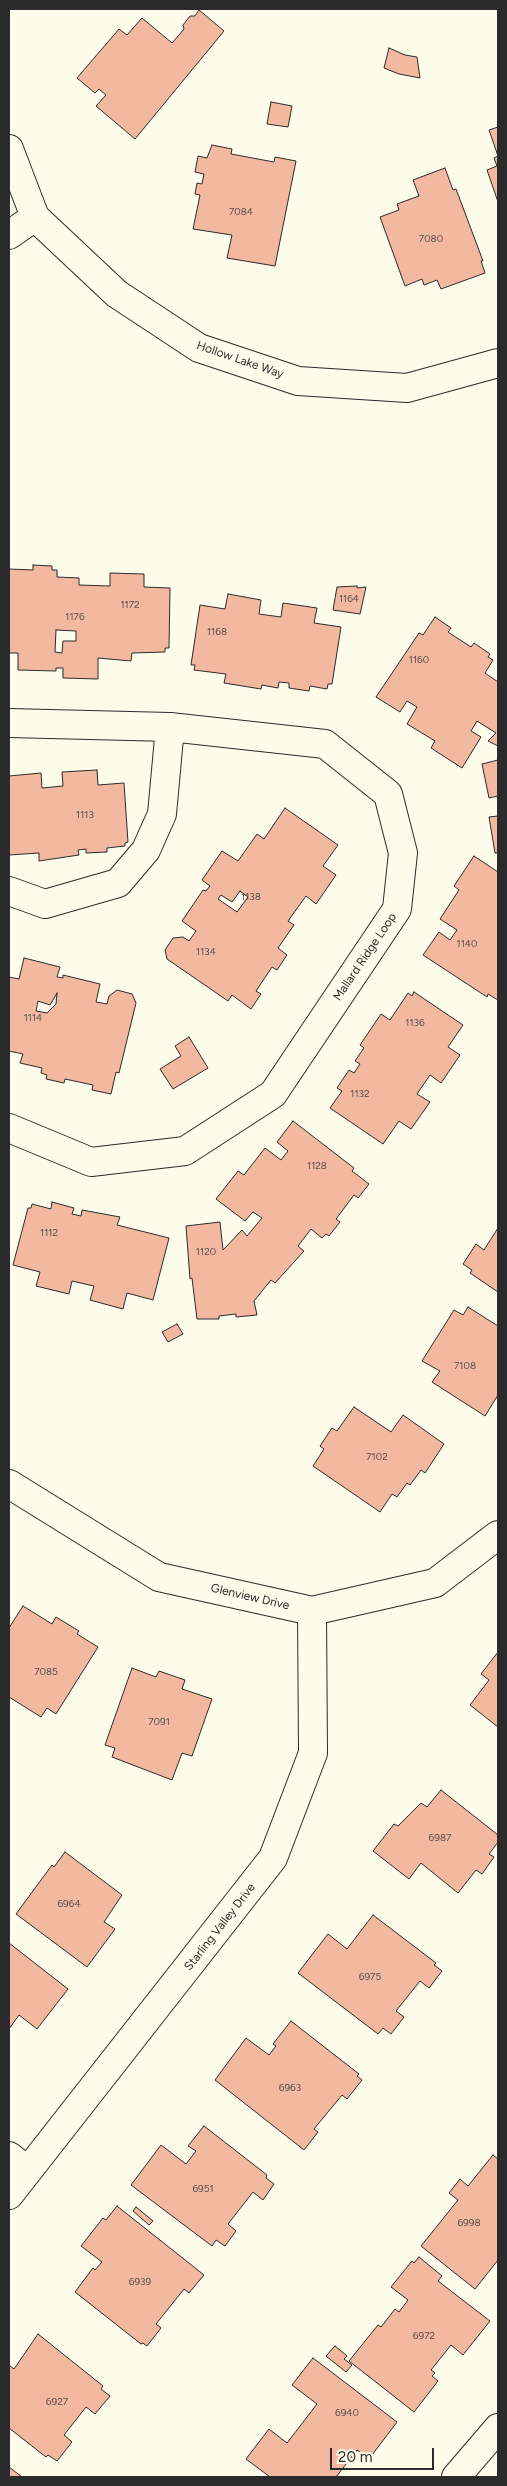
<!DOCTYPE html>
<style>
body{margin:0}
#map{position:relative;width:507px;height:2486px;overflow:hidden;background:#fdfbea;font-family:Figtree,sans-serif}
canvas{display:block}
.frame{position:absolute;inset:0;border:10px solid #2b2b2b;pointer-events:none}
.scale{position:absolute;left:330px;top:2448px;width:104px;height:22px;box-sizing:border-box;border:2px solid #2b2b2b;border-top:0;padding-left:6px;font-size:15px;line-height:18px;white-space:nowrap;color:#2b2b2b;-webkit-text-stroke:4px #fdfbea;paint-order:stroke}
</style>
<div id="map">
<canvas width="507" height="2486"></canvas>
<div class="frame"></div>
<div class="scale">20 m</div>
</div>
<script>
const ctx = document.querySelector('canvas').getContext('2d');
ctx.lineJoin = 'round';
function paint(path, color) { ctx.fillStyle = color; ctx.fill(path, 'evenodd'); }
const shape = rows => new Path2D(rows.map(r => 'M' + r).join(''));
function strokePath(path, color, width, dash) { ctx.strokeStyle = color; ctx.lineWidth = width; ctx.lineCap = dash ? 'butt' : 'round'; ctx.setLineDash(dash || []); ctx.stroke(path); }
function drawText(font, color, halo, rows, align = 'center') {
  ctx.font = font + ' Figtree,sans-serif'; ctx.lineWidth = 4; ctx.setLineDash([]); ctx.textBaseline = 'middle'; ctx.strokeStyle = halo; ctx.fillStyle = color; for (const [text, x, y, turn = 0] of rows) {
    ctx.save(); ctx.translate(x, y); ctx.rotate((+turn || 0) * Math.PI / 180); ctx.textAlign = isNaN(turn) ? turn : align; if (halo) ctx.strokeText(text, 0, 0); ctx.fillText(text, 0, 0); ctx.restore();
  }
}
const building = shape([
 [199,10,224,31,135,139,96,106,106,95,99,89,95,93,77,78,119,29,127,35,142,18,172,43,184,29,183,25,190,16,195,16,199,10],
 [389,48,405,55,417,57,420,78,399,74,384,68,389,48],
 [271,102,292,106,288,127,267,124,271,102],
 [498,127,498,156,489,130,498,127],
 [212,145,232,149,231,154,274,162,275,157,296,161,275,266,227,258,232,235,193,229,200,195,195,194,197,183,202,184,204,174,195,172,198,156,207,158,212,145],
 [498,156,498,202,487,170,497,166,494,158,498,156],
 [445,168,453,190,456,189,483,261,481,261,485,273,441,289,437,280,424,285,422,279,405,286,380,217,399,210,397,204,419,196,413,180,445,168],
 [33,565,52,566,52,570,57,570,57,577,79,578,79,585,110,586,110,573,144,574,144,587,170,588,169,648,165,648,165,652,132,653,131,661,98,658,98,679,63,678,63,668,56,668,56,671,18,670,18,653,9,653,9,569,33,570,33,565],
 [56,630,76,631,76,641,63,641,62,653,55,652,56,630],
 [357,586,357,588,366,587,360,614,333,610,337,587,357,586],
 [228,594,261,600,259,614,281,617,283,603,317,608,314,623,341,627,332,684,328,684,327,689,310,686,309,691,289,688,289,683,279,682,278,688,262,685,261,689,224,683,226,674,194,670,195,665,191,665,200,605,225,609,228,594],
 [435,617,451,628,448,632,471,647,474,643,490,654,488,657,493,660,485,673,498,682,498,746,488,741,496,733,477,721,471,731,481,737,462,768,431,748,435,741,407,724,417,707,407,701,400,712,376,697,419,633,423,635,435,617],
 [498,760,498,796,489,798,482,764,498,760],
 [97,770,98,785,124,783,128,842,125,843,125,846,107,848,107,852,86,853,86,849,78,850,79,855,39,861,39,853,9,855,9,776,41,773,42,788,63,786,62,772,97,770],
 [285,808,338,845,323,866,336,875,316,904,306,896,288,921,294,925,278,948,287,955,277,970,272,967,256,991,261,994,251,1009,232,995,228,1001,167,959,165,950,173,938,183,937,189,941,196,931,182,921,203,890,206,891,210,886,202,880,222,851,238,861,257,834,264,839,285,808],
 [240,891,248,897,237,912,218,899,221,895,232,902,240,891],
 [498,816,498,853,495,853,489,817,498,816],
 [474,856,498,872,498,1000,488,994,487,997,423,955,439,932,450,940,457,930,440,919,459,890,454,886,474,856],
 [24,958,60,967,57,977,63,978,63,975,100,984,96,1002,107,1004,109,996,117,990,132,994,136,1003,119,1073,116,1072,111,1094,92,1090,93,1085,65,1079,64,1083,46,1079,47,1075,41,1073,42,1068,20,1063,23,1054,9,1051,9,977,19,979,24,958],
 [57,993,56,1004,47,1013,36,1011,38,1001,50,1005,57,993],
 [414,992,463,1025,448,1047,460,1055,441,1083,430,1075,417,1094,430,1102,411,1129,399,1121,383,1144,330,1108,342,1091,337,1088,349,1070,354,1073,360,1064,355,1061,364,1048,360,1045,381,1014,390,1020,408,993,412,996,414,992],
 [189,1037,208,1068,173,1089,160,1069,181,1056,175,1046,189,1037],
 [293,1121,354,1168,352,1171,369,1184,358,1198,354,1195,336,1219,340,1222,329,1236,326,1234,322,1238,311,1229,298,1246,304,1251,275,1283,271,1280,254,1301,257,1315,236,1317,236,1314,219,1316,219,1319,197,1319,192,1278,190,1279,186,1226,220,1222,223,1250,242,1230,247,1236,262,1218,253,1212,245,1221,216,1199,238,1171,244,1175,265,1148,281,1160,288,1151,277,1142,293,1121],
 [52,1202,74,1208,72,1214,81,1216,82,1210,120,1217,117,1225,169,1238,153,1300,127,1293,123,1309,90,1300,94,1286,72,1281,69,1294,36,1286,40,1272,13,1265,28,1208,31,1208,32,1204,51,1209,52,1202],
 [498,1228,498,1292,470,1273,472,1270,463,1264,476,1244,484,1250,498,1228],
 [468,1307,498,1326,498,1395,485,1416,432,1382,440,1371,422,1361,454,1310,463,1315,468,1307],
 [177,1324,183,1334,168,1342,162,1332,177,1324],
 [354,1407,391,1432,403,1415,444,1444,425,1473,421,1470,410,1485,407,1483,397,1497,392,1494,380,1512,313,1466,324,1449,320,1446,332,1428,337,1431,354,1407],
 [23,1606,52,1624,56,1617,79,1631,77,1634,98,1647,56,1714,47,1708,41,1717,9,1697,9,1628,23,1606],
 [498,1652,498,1727,470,1705,489,1680,481,1674,498,1652],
 [132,1668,156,1677,159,1671,185,1680,182,1689,212,1699,192,1756,182,1753,172,1780,112,1757,115,1748,105,1745,132,1668],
 [441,1790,498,1835,498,1842,489,1854,494,1857,482,1874,476,1870,458,1893,421,1863,409,1879,373,1851,394,1824,398,1826,421,1803,427,1807,441,1790],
 [65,1852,122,1895,104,1922,115,1929,87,1967,16,1914,52,1865,54,1867,65,1852],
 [373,1915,436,1963,434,1965,442,1971,429,1988,420,1981,396,2011,404,2017,391,2034,383,2028,378,2034,298,1973,328,1934,347,1949,373,1915],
 [9,1943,68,1989,37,2029,19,2015,9,2029,9,1943],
 [291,2021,359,2074,357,2076,362,2080,347,2099,342,2095,314,2129,318,2132,304,2150,215,2080,246,2038,269,2055,276,2046,273,2044,291,2021],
 [204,2126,267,2175,266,2178,274,2184,263,2200,253,2192,228,2224,236,2231,225,2246,216,2240,212,2246,131,2185,161,2145,186,2164,196,2151,188,2146,204,2126],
 [493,2155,498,2159,498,2260,475,2289,421,2246,458,2200,449,2193,460,2179,468,2186,493,2155],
 [117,2206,204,2275,189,2293,184,2289,156,2324,161,2328,147,2346,143,2343,141,2344,75,2292,93,2268,95,2270,102,2262,81,2246,103,2218,106,2220,117,2206],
 [136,2207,153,2221,149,2225,133,2211,136,2207],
 [419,2257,442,2276,438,2281,490,2321,463,2355,451,2345,431,2370,435,2373,432,2376,438,2381,414,2412,349,2361,378,2325,381,2327,395,2309,399,2312,408,2300,391,2287,412,2261,414,2263,419,2257],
 [38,2334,103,2386,101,2389,110,2396,95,2414,86,2407,64,2435,72,2442,57,2461,48,2455,46,2457,9,2428,9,2365,14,2369,38,2334],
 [335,2346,347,2356,344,2359,352,2365,346,2372,326,2356,335,2346],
 [313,2358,397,2422,369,2459,357,2450,336,2477,270,2477,246,2459,269,2429,287,2443,317,2404,292,2385,313,2358],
 [9,2467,22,2477,9,2477,9,2467]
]);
const minor = shape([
 [9,149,35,217,117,294,199,348,298,381,407,388,498,363],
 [9,235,35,217],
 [9,723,170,727,325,744,388,794,403,853,397,909,273,1094,185,1151,91,1162,9,1128],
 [9,891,45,904,118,883,146,850,162,814,170,727],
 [9,1484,159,1577,312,1611,435,1583,498,1535],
 [9,2156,28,2171],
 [9,2195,273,1858,313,1753,312,1611],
 [456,2477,498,2428]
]);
const numberNames = [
 ["7084",241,212],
 ["7080",431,239],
 ["1164",349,599],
 ["1172",130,605],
 ["1176",75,617],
 ["1168",217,632],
 ["1160",419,660],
 ["1113",85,815],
 ["1138",251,897],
 ["1140",467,944],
 ["1134",206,952],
 ["1114",33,1018],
 ["1136",415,1023],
 ["1132",360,1094],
 ["1128",317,1166],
 ["1112",49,1233],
 ["1120",206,1252],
 ["7108",465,1366],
 ["7102",377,1457],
 ["7085",46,1672],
 ["7091",159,1722],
 ["6987",440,1838],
 ["6964",69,1904],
 ["6975",370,1977],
 ["6963",290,2088],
 ["6951",203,2189],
 ["6998",469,2223],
 ["6939",140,2282],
 ["6972",424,2336],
 ["6927",57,2402],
 ["6940",347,2413]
];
const streetNames = [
 ["Hollow Lake Way",240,360,19],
 ["Mallard Ridge Loop",365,957,-56],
 ["Glenview Drive",250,1597,13],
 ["Starling Valley Drive",220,1927,-52]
];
paint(building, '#f2b8a0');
strokePath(building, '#2b2b2b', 1);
strokePath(minor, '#2b2b2b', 30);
strokePath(minor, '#fdfbea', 28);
drawText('10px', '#5d4e48', null, numberNames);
drawText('12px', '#2b2b2b', '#fdfbea', streetNames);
</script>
